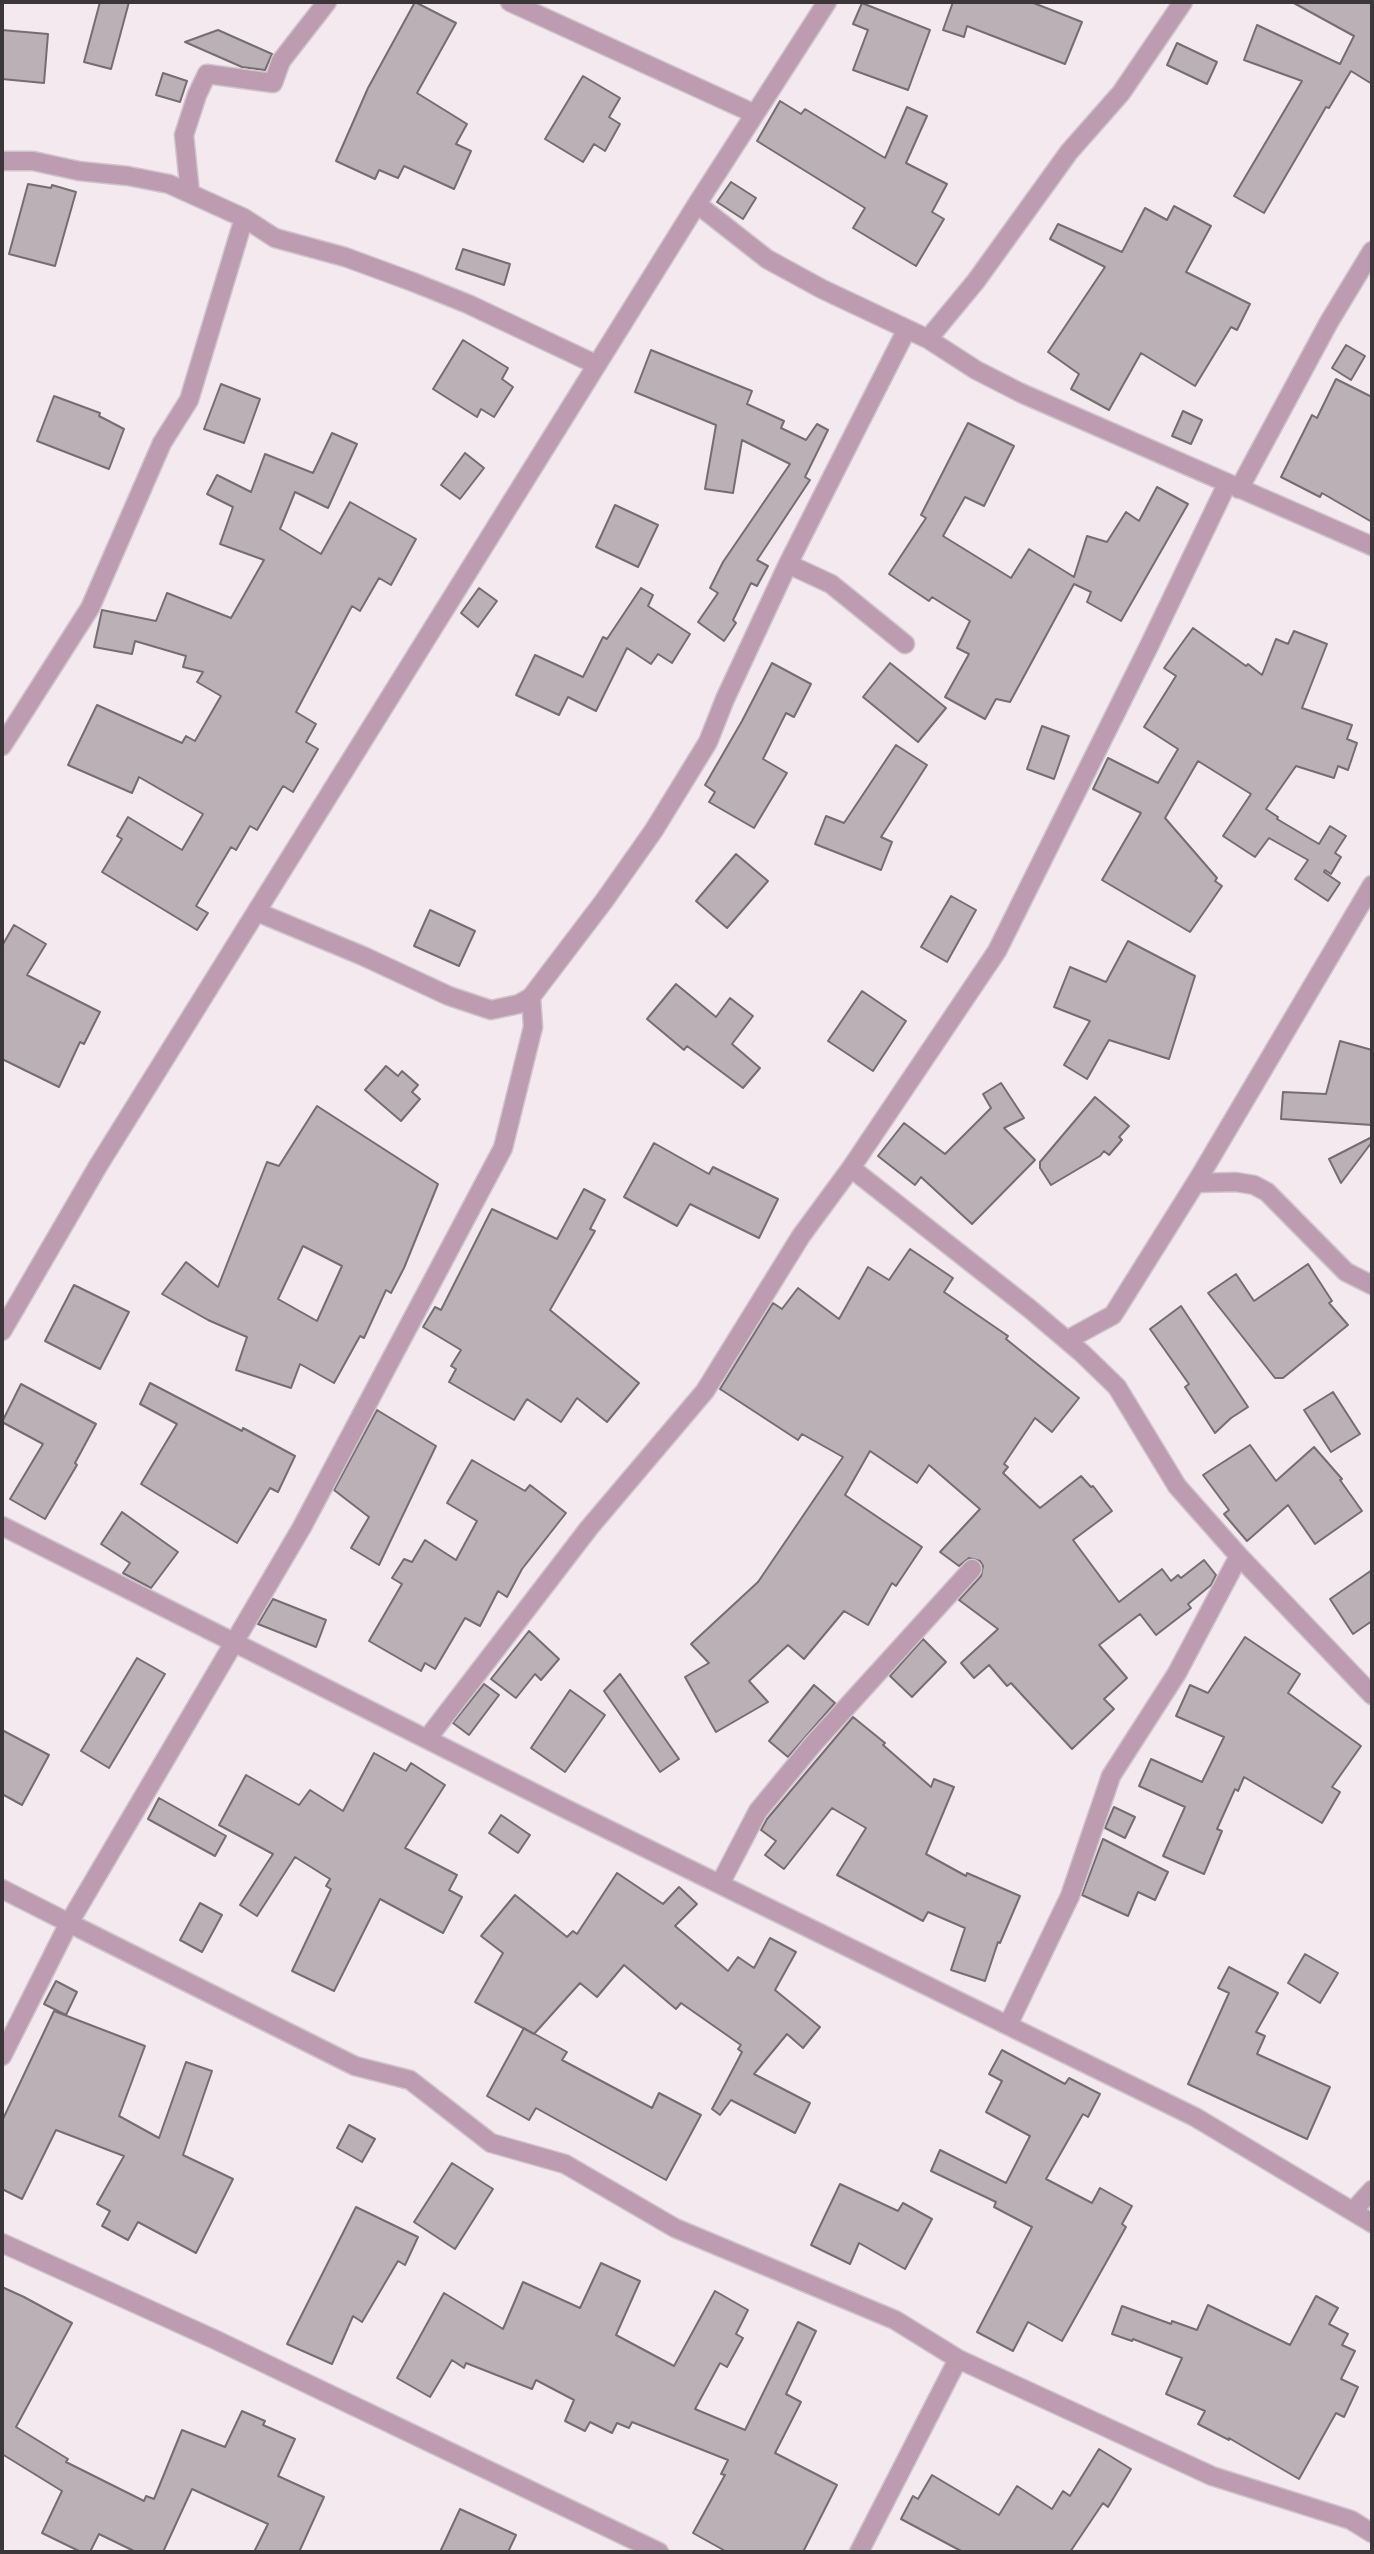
<!DOCTYPE html>
<style>
body{margin:0}
#map{position:relative;width:1374px;height:2554px;overflow:hidden;background:#f3e9ef;font-family:Montserrat,sans-serif}
canvas{display:block}
.frame{position:absolute;inset:0;border:4px solid #3a3639;pointer-events:none}
</style>
<div id="map">
<canvas width="1374" height="2554"></canvas>
<div class="frame"></div>
</div>
<script>
const ctx = document.querySelector('canvas').getContext('2d');
ctx.lineJoin = 'round';
function paint(path, color) { ctx.fillStyle = color; ctx.fill(path, 'evenodd'); }
const shape = rows => new Path2D(rows.map(r => 'M' + r).join(''));
function strokePath(path, color, width, dash) { ctx.strokeStyle = color; ctx.lineWidth = width; ctx.lineCap = dash ? 'butt' : 'round'; ctx.setLineDash(dash || []); ctx.stroke(path); }
const building = shape([
 [100,2,129,2,111,69,84,62,100,2],
 [415,2,456,23,417,93,467,124,456,144,471,151,454,189,404,166,398,178,379,170,375,179,336,161,368,88,415,2],
 [953,2,1031,2,1082,22,1065,64,967,26,964,37,943,30,953,2],
 [1292,2,1372,2,1372,84,1351,71,1329,108,1326,107,1264,213,1234,196,1302,81,1244,60,1257,25,1340,64,1354,36,1292,2],
 [862,3,930,30,908,90,853,70,868,30,853,24,862,3],
 [2,30,48,34,44,83,2,79,2,30],
 [218,30,272,54,265,70,242,67,185,42,218,30],
 [1177,43,1217,62,1207,84,1167,65,1177,43],
 [163,73,187,81,180,102,156,95,163,73],
 [583,76,620,98,609,117,620,124,605,151,594,144,583,162,545,139,583,76],
 [780,101,801,114,805,109,885,158,907,107,927,116,906,163,947,184,932,212,944,219,916,266,853,228,865,208,757,141,780,101],
 [731,182,756,198,743,219,717,202,731,182],
 [28,184,51,188,52,185,76,192,55,266,9,254,28,184],
 [1174,206,1211,226,1186,272,1250,304,1237,330,1231,327,1195,386,1141,353,1109,410,1071,389,1079,374,1048,352,1105,267,1050,239,1058,224,1122,252,1145,208,1167,220,1174,206],
 [463,249,510,264,504,285,456,269,463,249],
 [463,340,508,368,502,379,513,387,494,417,481,409,477,417,433,389,463,340],
 [1346,345,1365,356,1351,380,1332,368,1346,345],
 [651,350,752,391,747,404,784,421,781,428,806,440,817,424,828,430,805,477,810,480,757,560,768,566,757,586,751,583,733,620,736,623,724,641,698,622,718,593,710,588,723,562,790,464,742,440,733,493,705,489,716,425,635,392,651,350],
 [1336,379,1372,397,1372,522,1322,493,1320,497,1281,477,1312,415,1317,418,1336,379],
 [221,384,260,399,244,443,204,429,221,384],
 [54,396,100,413,99,416,124,429,109,469,37,441,54,396],
 [1183,411,1202,420,1191,444,1172,436,1183,411],
 [968,423,1014,446,984,506,965,497,943,536,1011,578,1029,549,1074,577,1087,536,1107,542,1126,512,1139,521,1157,487,1188,504,1121,621,1087,602,1091,592,1074,584,1010,702,996,699,985,719,945,697,969,654,957,648,970,621,932,597,929,601,889,574,926,518,921,515,968,423],
 [332,433,357,444,328,508,295,492,280,529,321,554,350,502,416,539,391,585,379,578,360,611,352,606,296,712,316,724,306,742,318,749,293,792,283,786,257,830,250,826,236,850,231,847,196,906,208,913,197,930,102,872,122,839,117,836,128,817,182,850,203,814,139,777,132,793,68,765,97,705,182,743,186,736,195,741,221,696,197,682,203,672,183,667,186,656,135,641,132,654,94,647,102,610,156,621,167,593,231,618,264,560,220,544,233,507,207,494,217,475,251,492,265,454,313,473,332,433],
 [465,453,484,468,460,499,441,485,465,453],
 [615,505,658,525,638,567,596,547,615,505],
 [479,588,497,601,478,627,461,613,479,588],
 [641,588,653,595,648,606,690,634,672,663,658,654,651,664,627,648,596,711,568,697,559,715,516,695,535,655,583,677,603,637,607,639,641,588],
 [1193,628,1246,666,1248,664,1262,675,1276,639,1288,644,1294,631,1327,644,1302,708,1352,725,1347,739,1357,743,1348,770,1338,766,1334,778,1296,766,1266,809,1278,817,1277,819,1319,844,1330,826,1346,836,1335,853,1341,857,1331,874,1325,870,1324,872,1340,883,1328,901,1295,879,1308,860,1269,838,1255,857,1223,836,1251,794,1198,761,1165,818,1217,878,1215,881,1222,886,1190,932,1102,880,1141,813,1093,789,1108,758,1158,783,1178,749,1144,727,1176,676,1164,668,1193,628],
 [772,663,811,684,794,717,786,713,763,759,787,773,754,828,709,802,715,792,705,785,742,721,772,663],
 [890,663,946,708,918,742,863,697,890,663],
 [1042,726,1069,736,1054,779,1027,769,1042,726],
 [896,745,927,765,881,837,892,842,881,870,815,844,826,816,844,823,896,745],
 [736,854,768,881,727,928,696,901,736,854],
 [951,896,976,910,947,962,921,947,951,896],
 [430,910,475,931,459,966,414,946,430,910],
 [14,925,46,944,27,975,100,1012,84,1044,80,1042,59,1087,2,1059,2,946,14,925],
 [1128,941,1195,976,1169,1059,1109,1040,1087,1079,1064,1065,1090,1021,1054,1007,1070,967,1106,982,1128,941],
 [676,984,716,1017,730,998,753,1016,732,1044,760,1068,743,1088,687,1046,684,1050,647,1019,676,984],
 [862,991,906,1021,873,1071,828,1041,862,991],
 [1340,1041,1372,1050,1372,1125,1281,1119,1283,1092,1326,1094,1340,1041],
 [386,1066,398,1076,402,1071,418,1085,412,1092,420,1099,401,1121,365,1090,386,1066],
 [1001,1083,1024,1118,1004,1128,1035,1160,972,1224,921,1177,915,1185,878,1156,904,1123,945,1154,991,1108,983,1094,1001,1083],
 [1095,1097,1129,1126,1119,1137,1122,1140,1109,1155,1104,1151,1100,1156,1051,1185,1040,1168,1040,1162,1095,1097],
 [317,1106,438,1184,404,1268,391,1293,386,1290,364,1338,360,1336,334,1383,300,1364,291,1388,236,1370,247,1337,208,1320,162,1294,186,1262,218,1287,267,1162,279,1166,317,1106],
 [303,1246,342,1266,317,1321,278,1299,303,1246],
 [1372,1137,1372,1142,1341,1183,1329,1159,1372,1137],
 [654,1143,709,1174,713,1167,778,1199,759,1238,690,1204,677,1226,624,1197,654,1143],
 [584,1189,605,1200,590,1229,595,1231,550,1310,639,1383,607,1422,577,1398,561,1422,527,1399,514,1420,449,1382,456,1369,451,1366,461,1350,423,1327,435,1307,441,1310,492,1209,557,1239,584,1189],
 [910,1249,953,1278,944,1292,1008,1336,1006,1339,1079,1398,1052,1432,1035,1418,1004,1464,1008,1467,1003,1473,1040,1508,1081,1476,1091,1487,1093,1486,1112,1511,1073,1540,1119,1602,1162,1569,1171,1581,1178,1575,1181,1578,1204,1560,1216,1575,1211,1585,1188,1604,1191,1608,1156,1635,1140,1614,1099,1645,1127,1678,1104,1699,1114,1709,1072,1749,1011,1683,1007,1686,989,1665,974,1678,961,1663,998,1629,959,1600,981,1576,983,1566,980,1561,969,1558,959,1566,940,1552,980,1509,929,1465,917,1483,870,1451,845,1495,922,1547,896,1586,892,1583,868,1625,844,1611,804,1659,788,1645,749,1681,768,1702,716,1732,685,1677,709,1663,691,1644,758,1582,843,1457,802,1434,798,1440,720,1389,773,1303,782,1309,798,1288,839,1319,868,1267,889,1280,910,1249],
 [1308,1264,1332,1301,1329,1303,1348,1325,1283,1378,1275,1378,1208,1293,1236,1274,1254,1301,1308,1264],
 [74,1285,129,1312,100,1369,45,1341,74,1285],
 [1181,1306,1248,1407,1231,1418,1215,1433,1185,1387,1189,1384,1150,1329,1181,1306],
 [150,1383,242,1431,243,1428,295,1456,278,1492,270,1488,237,1543,141,1484,177,1424,140,1404,150,1383],
 [21,1384,96,1424,75,1463,77,1465,45,1519,10,1499,43,1444,2,1422,21,1384],
 [1333,1392,1360,1434,1331,1452,1304,1410,1333,1392],
 [377,1410,436,1446,379,1565,351,1548,369,1517,334,1490,377,1410],
 [1250,1445,1276,1481,1314,1447,1342,1479,1340,1480,1362,1511,1315,1544,1288,1505,1247,1541,1224,1514,1229,1510,1203,1475,1250,1445],
 [472,1460,525,1491,530,1485,566,1513,522,1569,507,1597,498,1591,480,1626,465,1618,435,1669,425,1663,421,1671,369,1641,402,1584,392,1578,404,1559,412,1562,425,1540,456,1560,477,1521,447,1503,472,1460],
 [122,1512,178,1552,151,1588,123,1573,130,1563,101,1544,122,1512],
 [1372,1570,1372,1621,1353,1634,1330,1599,1372,1570],
 [273,1599,326,1620,316,1647,258,1624,273,1599],
 [529,1631,559,1659,541,1680,535,1674,516,1698,491,1679,529,1631],
 [1245,1637,1300,1674,1288,1693,1361,1746,1332,1787,1340,1792,1322,1823,1244,1777,1238,1791,1235,1789,1217,1829,1222,1831,1204,1874,1163,1856,1185,1807,1139,1786,1151,1759,1202,1782,1224,1737,1176,1716,1190,1685,1208,1693,1245,1637],
 [923,1639,946,1662,912,1697,890,1676,923,1639],
 [137,1658,165,1674,109,1768,81,1751,137,1658],
 [620,1674,679,1759,660,1772,604,1691,620,1674],
 [484,1684,499,1695,469,1735,453,1723,484,1684],
 [814,1685,835,1703,788,1757,769,1741,814,1685],
 [570,1690,605,1715,565,1772,531,1748,570,1690],
 [853,1717,885,1743,883,1745,931,1787,934,1779,954,1787,926,1854,966,1876,967,1873,1020,1896,1000,1943,998,1942,985,1981,951,1970,965,1928,928,1912,923,1921,837,1875,866,1828,832,1808,784,1869,765,1855,776,1841,761,1830,767,1819,853,1717],
 [2,1730,49,1755,22,1805,2,1794,2,1730],
 [374,1753,406,1771,411,1763,445,1785,405,1848,457,1875,449,1890,462,1897,443,1933,380,1899,334,1991,292,1971,331,1889,326,1886,330,1879,295,1857,257,1916,240,1905,273,1854,219,1825,246,1775,299,1805,310,1790,343,1811,374,1753],
 [159,1798,226,1836,215,1856,148,1819,159,1798],
 [1114,1807,1135,1817,1125,1838,1105,1828,1114,1807],
 [501,1815,530,1835,518,1853,489,1833,501,1815],
 [1103,1839,1168,1872,1155,1900,1138,1892,1128,1916,1082,1895,1103,1839],
 [617,1873,663,1904,679,1887,697,1904,675,1926,728,1971,738,1957,754,1968,770,1938,796,1952,775,1990,820,2027,803,2048,787,2034,754,2074,810,2103,795,2133,731,2100,720,2115,712,2109,742,2052,738,2049,741,2045,681,2003,676,2009,624,1965,597,1997,580,1983,534,2034,475,2002,503,1953,481,1936,515,1895,567,1937,573,1931,577,1934,617,1873],
 [200,1903,222,1915,202,1952,180,1940,200,1903],
 [1305,1954,1338,1973,1320,2003,1288,1983,1305,1954],
 [1229,1967,1278,1993,1256,2032,1265,2036,1257,2054,1330,2087,1307,2139,1188,2084,1229,1993,1218,1988,1229,1967],
 [56,1981,77,1992,66,2015,44,2004,56,1981],
 [54,2011,145,2046,119,2116,159,2138,186,2062,212,2071,183,2155,233,2179,196,2253,138,2222,128,2240,102,2226,110,2211,97,2204,124,2156,56,2130,22,2199,2,2189,2,2121,54,2011],
 [524,2028,567,2052,562,2060,652,2108,659,2093,701,2115,666,2180,536,2108,529,2120,487,2096,524,2028],
 [1002,2050,1065,2084,1069,2078,1100,2094,1088,2117,1083,2114,1046,2179,1092,2203,1100,2188,1132,2206,1122,2224,1126,2227,1062,2341,1028,2322,1013,2351,977,2332,1032,2227,994,2207,996,2202,931,2171,940,2150,1006,2183,1030,2136,986,2112,1002,2081,989,2074,1002,2050],
 [349,2125,375,2139,362,2162,337,2148,349,2125],
 [452,2163,493,2189,455,2249,414,2222,452,2163],
 [840,2184,898,2211,903,2203,932,2219,905,2269,859,2243,850,2264,811,2245,840,2184],
 [356,2207,418,2237,405,2265,398,2261,362,2322,353,2316,332,2364,287,2344,356,2207],
 [601,2263,640,2281,616,2335,674,2366,715,2291,748,2310,736,2334,743,2338,727,2367,720,2363,695,2409,745,2430,798,2322,816,2331,786,2394,801,2402,775,2453,837,2485,803,2552,727,2552,693,2533,725,2475,721,2474,728,2460,632,2422,629,2428,617,2423,612,2433,590,2422,585,2431,565,2421,574,2400,536,2380,532,2389,466,2363,464,2368,452,2360,430,2397,397,2378,444,2293,503,2329,523,2282,580,2308,601,2263],
 [2,2287,24,2297,72,2323,16,2427,68,2459,66,2462,144,2501,146,2496,154,2499,182,2430,225,2447,242,2411,265,2421,263,2425,295,2439,278,2476,324,2497,299,2552,254,2552,268,2524,192,2489,163,2552,136,2552,99,2534,90,2552,81,2552,42,2533,62,2491,2,2454,2,2287],
 [1316,2296,1338,2308,1329,2324,1348,2334,1342,2345,1355,2351,1341,2379,1358,2387,1344,2417,1336,2413,1299,2479,1229,2438,1229,2440,1198,2424,1205,2411,1166,2394,1182,2358,1133,2339,1132,2341,1112,2334,1122,2306,1171,2324,1172,2321,1197,2330,1208,2305,1290,2345,1316,2296],
 [1099,2449,1131,2469,1108,2507,1103,2503,1070,2552,963,2552,901,2519,913,2496,918,2499,932,2475,999,2515,1017,2486,1052,2509,1063,2491,1070,2496,1099,2449],
 [460,2509,516,2535,508,2552,440,2552,460,2509]
]);
const minor = shape([
 [510,2,755,114],
 [2,161,33,161,79,171,128,176,169,184,244,218,275,238,345,257,413,282,468,304,597,365],
 [190,193,184,135,197,95,207,74,273,83,281,61,327,2],
 [697,204,767,259,822,289,928,339,976,370,1021,393,1372,546],
 [928,339,976,281,1069,152,1121,93,1183,2],
 [1239,489,1329,322,1372,251],
 [788,564,831,584,905,644],
 [2,746,90,608,162,443,189,400,244,218],
 [257,912,363,956,449,996,491,1010,519,1004,531,997,604,901,654,830,708,742,725,699,788,564,907,329],
 [531,997,533,1027,503,1148,302,1527,69,1923,355,2066,410,2080,491,2143,565,2164,675,2228,895,2320,958,2359,859,2552],
 [851,1168,1030,1309,1083,1354,1117,1387,1177,1486,1239,1556,1372,1695],
 [1196,1183,1236,1182,1254,1185,1267,1192,1346,1272,1372,1285],
 [2,1331,98,1166,697,204,827,2],
 [1067,1340,1113,1315,1200,1176,1372,885],
 [2,1526,564,1808,1195,2117,1372,2223],
 [427,1739,589,1528,705,1391,801,1236,851,1168,997,951,1150,644,1227,484],
 [720,1884,758,1811,814,1743,972,1569],
 [2,1889,69,1923,2,2056],
 [1008,2025,1070,1896,1111,1776,1177,1673,1239,1556],
 [1353,2211,1372,2190],
 [2,2243,216,2340,659,2552],
 [958,2359,1212,2476,1351,2520,1372,2533]
]);
paint(building, '#bab0b6');
strokePath(building, '#756d72', 2);
strokePath(minor, '#cec5cb', 21);
strokePath(minor, '#bd9cb2', 18);
</script>
